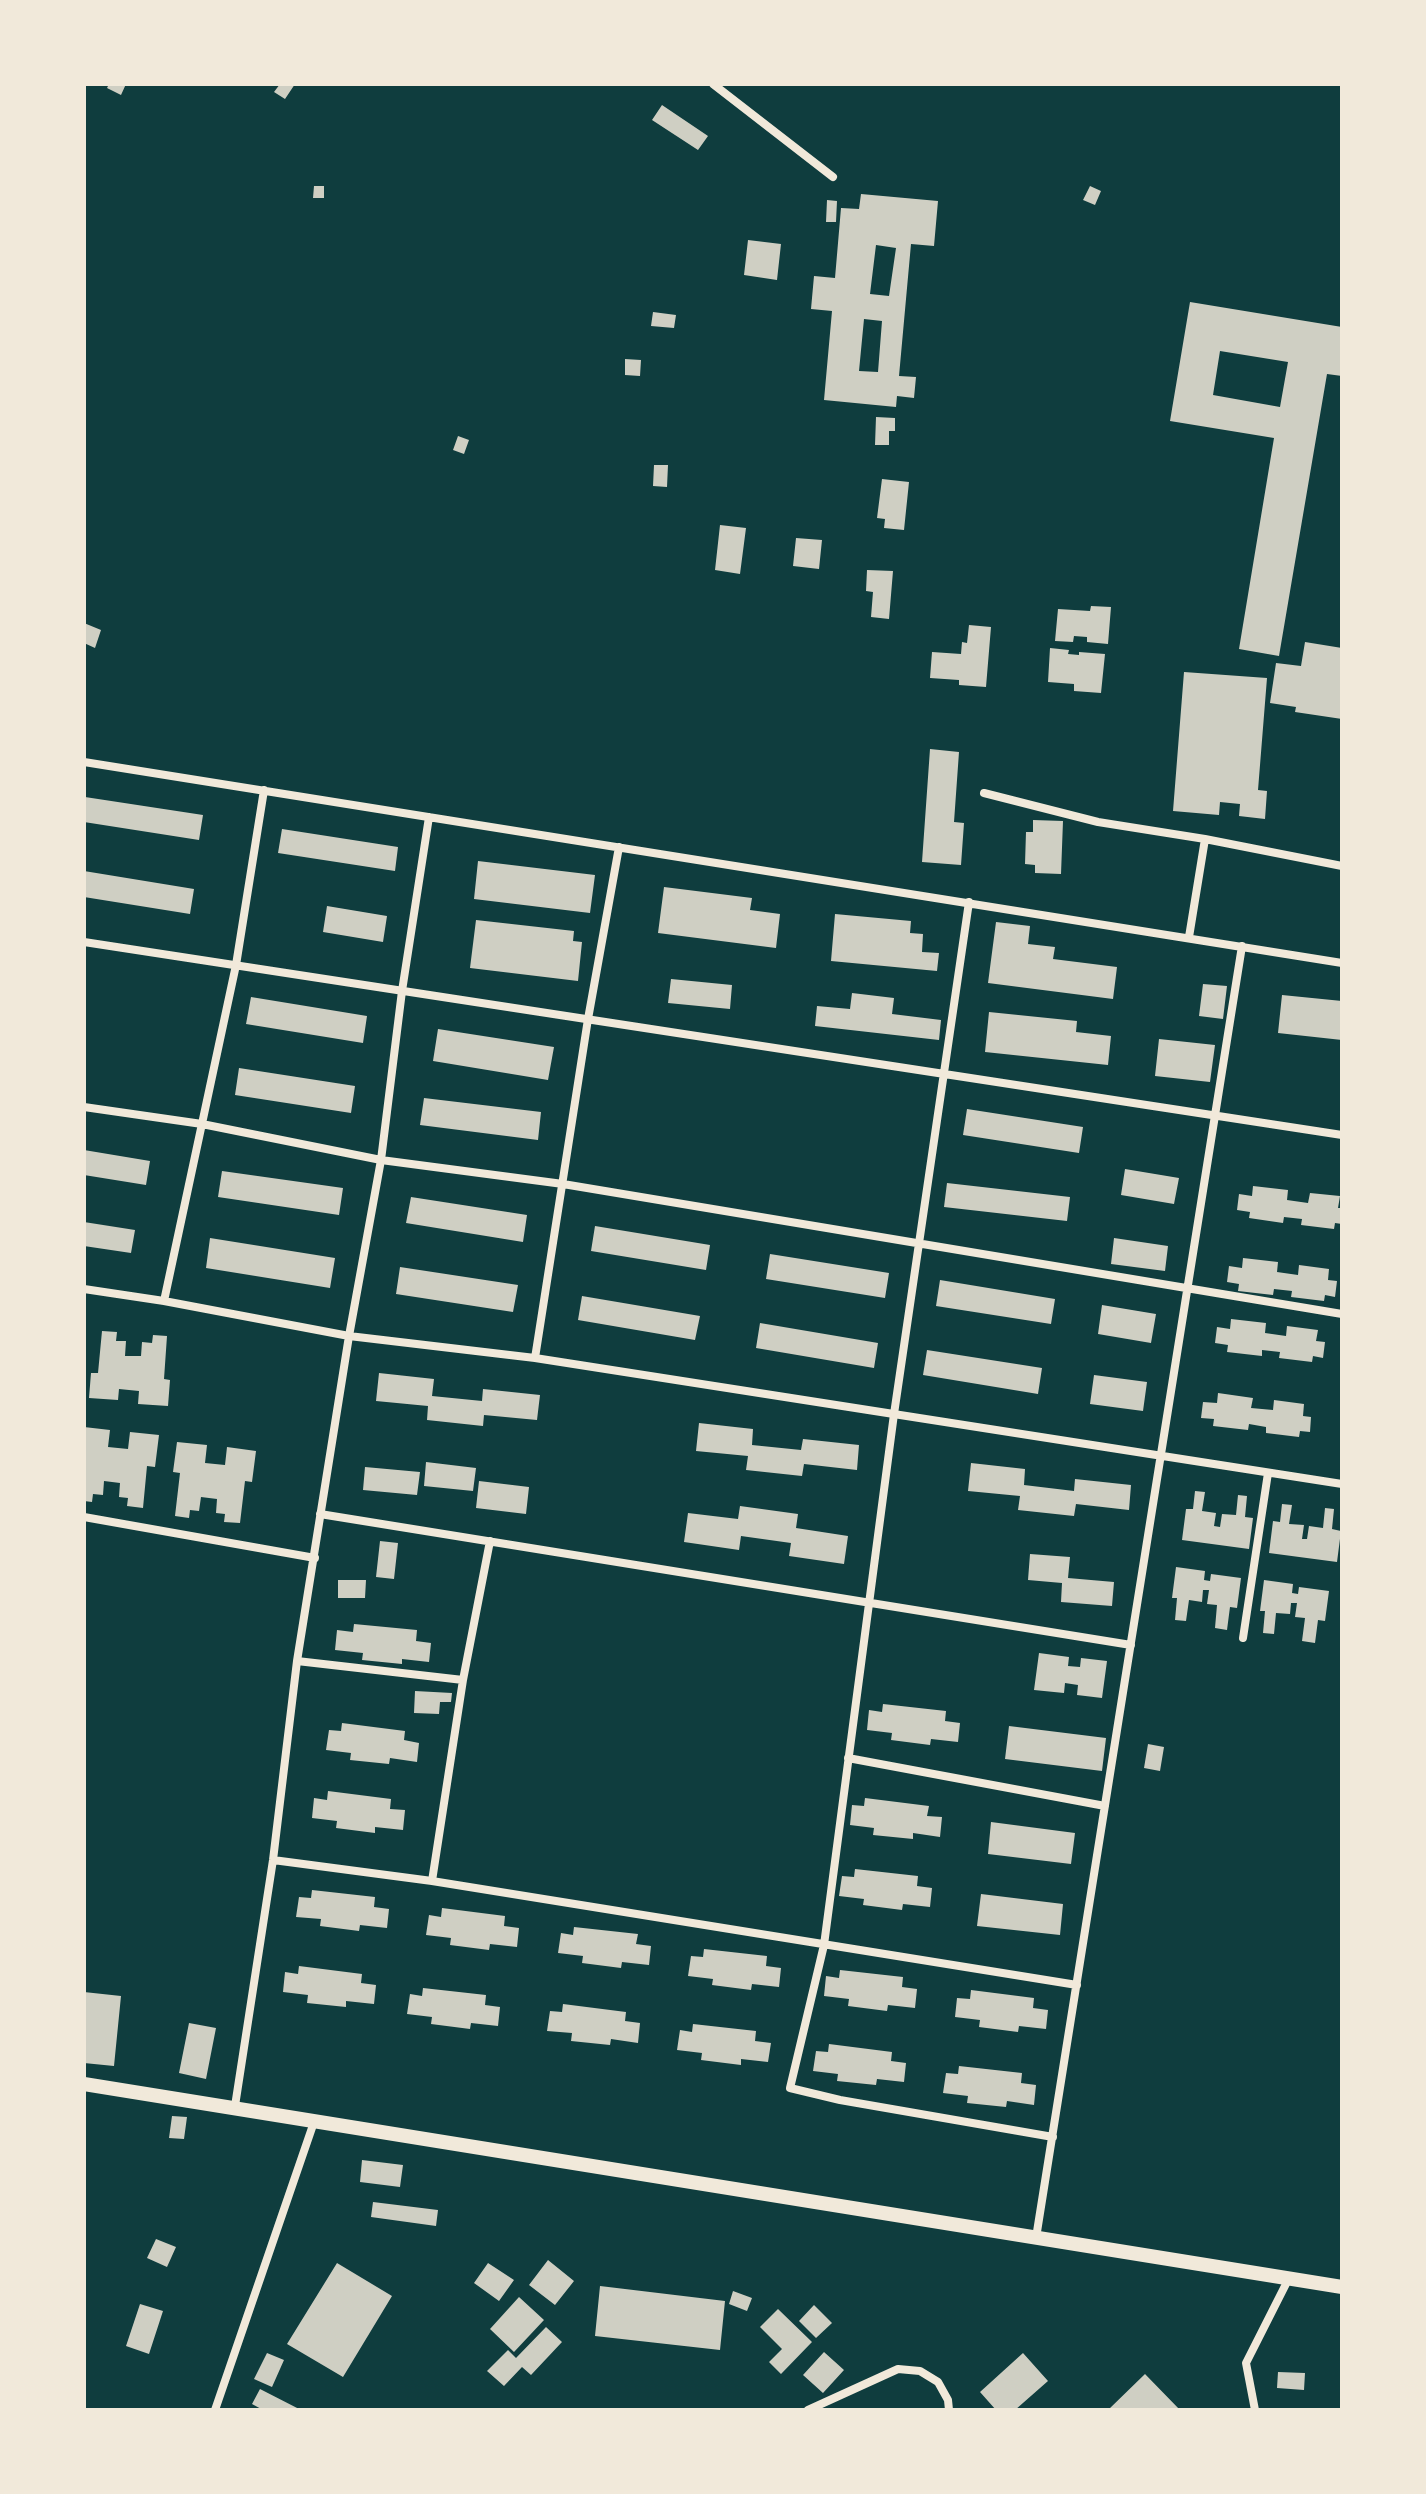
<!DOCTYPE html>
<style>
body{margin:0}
#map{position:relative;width:1426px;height:2494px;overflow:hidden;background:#0f3d3e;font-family:Cabin,sans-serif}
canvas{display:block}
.frame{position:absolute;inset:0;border:86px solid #f1e9da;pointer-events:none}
</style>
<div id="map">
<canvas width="1426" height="2494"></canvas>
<div class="frame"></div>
</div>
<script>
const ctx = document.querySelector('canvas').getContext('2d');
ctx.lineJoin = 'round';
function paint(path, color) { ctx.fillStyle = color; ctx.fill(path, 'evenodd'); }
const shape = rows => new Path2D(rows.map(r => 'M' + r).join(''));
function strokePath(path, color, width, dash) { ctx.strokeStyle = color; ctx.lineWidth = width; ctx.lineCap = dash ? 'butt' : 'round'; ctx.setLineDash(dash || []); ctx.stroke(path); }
const building = shape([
 [109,84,126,84,121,95,107,88],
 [280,84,295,84,285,99,274,92],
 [662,105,708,136,698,150,652,120],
 [314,186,324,186,324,198,313,198],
 [1090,186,1101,191,1095,205,1083,200],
 [861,194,938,201,934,246,911,244,899,376,916,377,914,398,897,396,896,407,824,400,832,311,811,309,814,276,835,278,841,208,859,209],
 [876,245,896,248,889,296,870,294],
 [864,319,882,321,878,372,859,371],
 [827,200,837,201,836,222,826,222],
 [748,240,781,244,777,280,744,275],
 [1190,302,1342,327,1342,376,1327,374,1279,656,1239,649,1274,438,1170,421],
 [1220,351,1288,362,1280,407,1213,395],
 [653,312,676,315,674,328,651,326],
 [625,359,641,360,640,376,625,375],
 [876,417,895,418,895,431,889,431,889,445,875,445],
 [458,436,469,440,464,454,453,450],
 [654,465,668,465,667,487,653,486],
 [882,479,909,482,904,530,884,528,885,519,877,518],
 [720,525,746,528,740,574,715,570],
 [796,538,822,540,819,569,793,566],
 [867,570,893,571,889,619,871,617,873,592,866,591],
 [1091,606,1111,607,1108,644,1087,642,1087,637,1074,636,1073,642,1055,641,1058,609,1090,611],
 [84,623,101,630,95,648,84,643],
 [969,625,991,627,986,687,959,685,959,680,930,678,932,652,961,654,962,642,967,643],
 [1305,642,1342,648,1342,719,1295,712,1296,707,1270,703,1276,663,1301,666],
 [1050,648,1069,650,1068,654,1079,655,1079,652,1105,654,1101,693,1074,691,1074,684,1048,682],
 [1184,672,1267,678,1258,790,1267,791,1265,819,1239,816,1240,804,1220,802,1219,815,1173,811],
 [930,749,959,752,954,822,964,823,961,865,922,862],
 [85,797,203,815,199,840,84,822],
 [1033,820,1063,821,1061,874,1035,873,1035,865,1025,864,1026,832,1033,832],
 [282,829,398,847,395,871,278,853],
 [478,861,595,875,590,913,474,899],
 [84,871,194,889,190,914,84,897],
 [664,887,752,898,750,910,780,914,776,948,658,933],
 [327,906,387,916,383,942,323,932],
 [835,914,911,921,910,933,923,934,922,952,939,953,937,971,831,961],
 [476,920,574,931,573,941,582,942,578,981,470,968],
 [996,922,1030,926,1028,944,1055,947,1053,959,1117,967,1113,999,988,983],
 [671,979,732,985,730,1009,668,1003],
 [1203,984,1227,986,1223,1019,1199,1016],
 [852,993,894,998,892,1014,941,1020,939,1040,815,1026,817,1006,850,1009],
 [1282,995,1342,1001,1342,1040,1278,1033],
 [251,997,367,1016,363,1043,246,1024],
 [989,1012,1077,1021,1076,1032,1111,1036,1108,1065,985,1052],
 [438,1029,554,1047,548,1080,433,1061],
 [1159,1039,1215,1045,1210,1082,1155,1076],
 [239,1068,355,1086,351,1113,235,1095],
 [424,1098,541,1112,538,1140,420,1125],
 [967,1109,1083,1127,1079,1153,963,1135],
 [84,1150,150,1161,146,1185,84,1175],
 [1125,1169,1179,1178,1174,1204,1121,1195],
 [222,1171,343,1188,339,1215,218,1197],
 [947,1183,1070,1197,1067,1221,944,1207],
 [1253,1186,1288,1190,1287,1200,1308,1203,1310,1193,1340,1196,1338,1208,1342,1208,1342,1224,1335,1223,1334,1229,1301,1225,1302,1219,1284,1217,1283,1223,1249,1218,1250,1212,1237,1210,1239,1194,1252,1196],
 [411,1197,527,1215,523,1242,406,1223],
 [84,1222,135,1230,131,1253,84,1246],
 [595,1226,710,1245,706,1270,591,1251],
 [210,1238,335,1258,330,1288,206,1268],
 [1114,1238,1168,1246,1165,1271,1111,1264],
 [770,1254,889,1273,885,1298,766,1279],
 [1243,1258,1278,1262,1277,1272,1298,1275,1299,1265,1329,1269,1328,1280,1337,1281,1335,1297,1325,1295,1324,1301,1291,1297,1292,1291,1274,1289,1273,1295,1238,1291,1239,1284,1227,1282,1229,1266,1242,1268],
 [400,1267,518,1285,513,1312,396,1294],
 [940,1280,1055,1299,1051,1324,936,1306],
 [582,1296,700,1316,695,1340,578,1320],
 [1102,1305,1156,1314,1151,1343,1098,1334],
 [1231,1319,1266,1323,1265,1333,1286,1336,1287,1326,1318,1330,1316,1341,1325,1342,1323,1358,1313,1356,1312,1362,1279,1358,1280,1352,1262,1350,1262,1356,1227,1352,1228,1345,1215,1343,1217,1327,1230,1329],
 [760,1323,878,1343,874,1368,756,1348],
 [102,1331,117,1332,116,1341,126,1341,125,1356,141,1356,142,1342,152,1343,153,1335,167,1336,164,1379,170,1380,168,1406,138,1404,139,1391,119,1389,118,1400,89,1398,91,1373,98,1373],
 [927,1350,1042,1368,1038,1394,923,1375],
 [379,1373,434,1379,432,1396,482,1401,483,1389,540,1395,537,1420,484,1415,483,1426,427,1420,428,1406,376,1401],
 [1094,1375,1147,1382,1143,1411,1090,1404],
 [1218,1393,1253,1398,1251,1408,1273,1410,1274,1400,1304,1404,1303,1416,1311,1417,1310,1432,1300,1431,1299,1437,1266,1433,1266,1427,1249,1424,1248,1430,1213,1426,1214,1419,1201,1418,1203,1402,1217,1403],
 [699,1423,753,1429,752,1445,801,1450,803,1439,859,1445,857,1470,804,1464,802,1476,746,1470,748,1456,696,1451],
 [84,1427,110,1430,108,1447,128,1449,130,1432,159,1435,155,1467,147,1466,143,1508,127,1506,128,1498,119,1497,120,1483,104,1481,103,1495,93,1494,92,1502,84,1501],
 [177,1442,207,1445,205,1463,225,1465,227,1447,256,1451,252,1482,245,1481,240,1523,224,1522,225,1514,216,1513,217,1499,201,1497,199,1511,190,1510,189,1518,175,1516,180,1473,173,1472],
 [426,1462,476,1468,473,1491,424,1486],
 [971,1463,1025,1469,1024,1485,1074,1491,1075,1479,1131,1485,1129,1510,1076,1504,1074,1516,1018,1510,1020,1496,968,1491],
 [365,1467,420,1472,417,1495,363,1490],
 [479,1481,529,1487,526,1514,476,1508],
 [1195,1491,1205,1492,1202,1511,1216,1513,1214,1526,1220,1527,1222,1514,1236,1515,1238,1495,1247,1496,1245,1517,1253,1518,1249,1549,1182,1540,1186,1509,1193,1509],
 [1282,1504,1292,1505,1289,1524,1304,1525,1302,1539,1307,1539,1309,1526,1323,1528,1325,1508,1334,1509,1332,1529,1341,1531,1337,1562,1269,1553,1273,1521,1280,1522],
 [740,1506,798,1514,796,1528,848,1536,844,1564,789,1556,791,1543,741,1536,739,1550,684,1542,688,1513,738,1519],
 [380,1541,398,1543,394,1579,376,1577],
 [1030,1554,1070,1557,1068,1578,1114,1582,1112,1606,1061,1602,1062,1583,1028,1580],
 [1176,1567,1205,1571,1204,1580,1210,1581,1211,1574,1241,1578,1237,1608,1230,1607,1227,1630,1215,1628,1217,1605,1207,1604,1209,1590,1203,1590,1202,1602,1189,1600,1186,1621,1175,1620,1177,1598,1172,1598],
 [338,1580,366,1580,365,1598,338,1598],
 [1264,1580,1293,1584,1292,1593,1298,1594,1299,1587,1329,1591,1325,1621,1318,1620,1315,1643,1302,1641,1305,1618,1295,1617,1297,1603,1291,1603,1290,1614,1276,1613,1274,1634,1263,1633,1265,1611,1260,1611],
 [354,1624,417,1630,416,1641,431,1643,429,1662,402,1659,402,1664,362,1660,363,1653,335,1650,337,1630,353,1632],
 [1039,1653,1069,1657,1068,1666,1080,1667,1081,1658,1107,1661,1102,1698,1077,1695,1078,1685,1065,1683,1064,1693,1034,1690],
 [415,1691,452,1693,451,1702,440,1702,439,1714,414,1713],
 [883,1704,946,1711,945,1721,960,1723,958,1742,931,1739,930,1745,891,1740,892,1733,867,1730,869,1710,882,1712],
 [342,1723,405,1731,404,1740,419,1743,417,1762,390,1758,389,1764,350,1760,351,1753,326,1750,329,1730,341,1731],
 [1009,1726,1106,1738,1102,1771,1005,1759],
 [1148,1744,1164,1747,1160,1771,1144,1768],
 [328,1791,391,1799,390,1809,405,1810,403,1830,375,1827,375,1833,336,1828,337,1821,312,1818,314,1798,327,1800],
 [865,1798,929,1806,927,1816,942,1817,940,1837,913,1833,913,1839,873,1835,874,1828,850,1825,852,1805,864,1806],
 [991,1822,1075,1833,1071,1864,988,1854],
 [855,1869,918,1876,917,1886,932,1888,930,1907,903,1904,902,1910,863,1905,864,1899,839,1896,842,1876,854,1877],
 [312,1890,375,1897,374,1907,389,1909,387,1928,360,1925,359,1931,320,1926,321,1919,296,1917,299,1897,311,1898],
 [981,1894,1063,1904,1060,1935,977,1926],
 [442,1908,505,1916,504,1926,519,1928,517,1947,490,1944,489,1950,450,1945,451,1938,426,1935,429,1915,441,1917],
 [574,1927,638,1934,636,1944,651,1946,649,1965,622,1962,621,1968,582,1963,583,1956,558,1953,561,1933,573,1935],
 [704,1949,767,1956,766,1966,781,1968,779,1987,752,1984,751,1990,712,1985,713,1979,688,1976,691,1956,703,1957],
 [299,1966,362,1974,361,1983,376,1985,374,2004,346,2001,346,2007,307,2003,308,1995,283,1992,285,1972,298,1974],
 [840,1970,903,1977,902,1987,917,1989,915,2008,888,2005,887,2011,848,2006,849,1999,824,1996,826,1976,839,1978],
 [423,1988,486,1995,485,2005,500,2007,498,2026,471,2023,470,2029,431,2024,432,2017,407,2014,410,1994,422,1996],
 [971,1990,1034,1998,1033,2008,1048,2010,1046,2029,1019,2026,1018,2032,979,2027,980,2020,955,2017,957,1998,970,1999],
 [84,1992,121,1996,114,2066,84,2063],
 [563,2004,626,2012,625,2021,640,2023,638,2043,611,2039,610,2045,571,2041,572,2033,547,2031,550,2011,562,2012],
 [189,2023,216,2028,206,2079,179,2073],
 [693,2024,756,2031,755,2041,771,2043,768,2062,741,2059,741,2065,701,2060,702,2053,677,2050,680,2030,692,2032],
 [829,2044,892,2052,891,2061,906,2063,904,2082,877,2079,876,2085,837,2081,838,2074,813,2071,816,2051,828,2052],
 [959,2066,1022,2073,1021,2083,1036,2085,1034,2105,1007,2101,1006,2107,967,2103,968,2096,943,2093,946,2073,958,2074],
 [172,2116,187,2117,184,2139,169,2138],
 [362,2160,403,2165,400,2187,360,2182],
 [373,2202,438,2210,436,2226,371,2217],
 [156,2239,176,2247,167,2267,147,2258],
 [548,2260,574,2281,555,2305,529,2285],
 [337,2263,392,2296,343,2377,287,2344],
 [488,2263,514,2280,499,2301,474,2283],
 [600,2286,725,2301,720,2350,595,2336],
 [733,2291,752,2298,747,2311,729,2304],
 [519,2297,544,2320,514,2352,490,2329],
 [140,2304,163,2311,149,2354,126,2346],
 [814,2305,832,2323,816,2338,799,2321],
 [778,2309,812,2342,781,2374,769,2362,782,2349,760,2327],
 [546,2327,562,2342,531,2375,522,2367,504,2386,487,2371,508,2350,516,2358],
 [824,2352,844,2370,823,2393,803,2375],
 [267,2353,284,2360,272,2387,254,2379],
 [1023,2353,1048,2381,1015,2410,996,2410,980,2392],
 [1278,2372,1305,2373,1304,2390,1277,2388],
 [1145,2374,1180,2410,1108,2410],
 [260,2389,301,2410,263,2410,252,2404]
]);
const minor = shape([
 [713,84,833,177],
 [84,762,1342,963],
 [984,793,1098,822,1205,839,1342,866],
 [969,902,894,1414,824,1945,790,2088,840,2100,1053,2137],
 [1189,937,1205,839],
 [84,942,1342,1135],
 [84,1107,202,1124,381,1160,563,1184,1342,1314],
 [84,1289,164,1301,349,1336,535,1358,1342,1484],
 [164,1301,236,965,264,790],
 [535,1358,588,1019,619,847],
 [320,1514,1131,1645],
 [84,1517,315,1558],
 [1243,1638,1268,1473],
 [297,1661,463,1680],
 [848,1758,1105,1806],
 [273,1860,432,1881,1077,1985],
 [432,1881,463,1680,490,1541],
 [235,2106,273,1860,297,1661,349,1336,381,1160,402,991,429,817],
 [1036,2238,1242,946],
 [215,2410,314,2122],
 [808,2410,898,2369,920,2371,938,2382,948,2400,949,2410],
 [1255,2410,1246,2363,1289,2278]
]);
const tertiary = shape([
 [84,2084,1342,2287]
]);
paint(building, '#cfcfc3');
strokePath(minor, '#f1e9da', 8);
strokePath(tertiary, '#f1e9da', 14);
</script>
